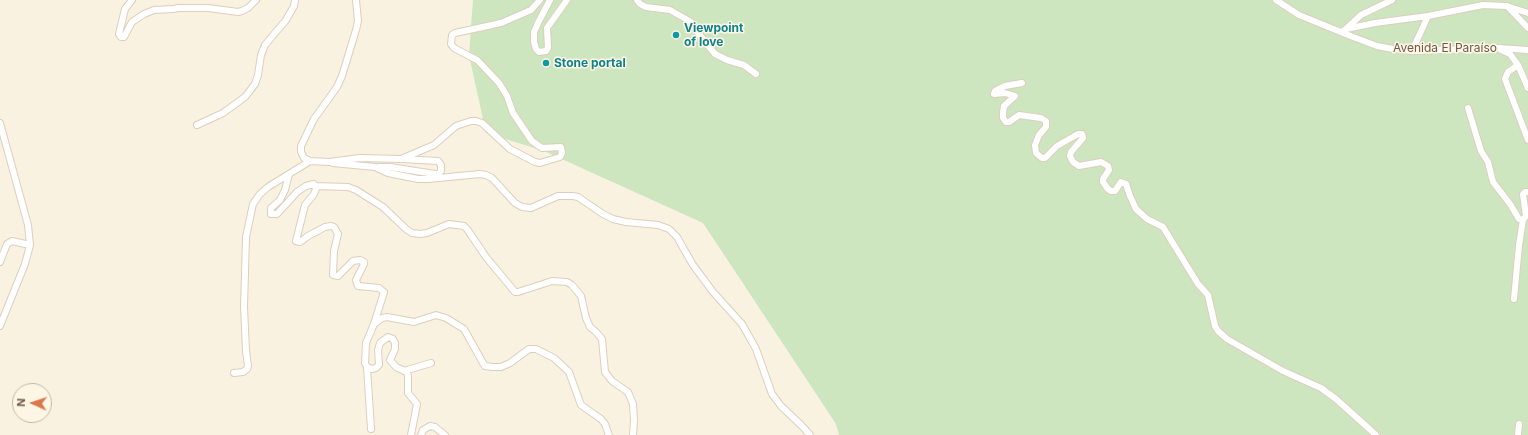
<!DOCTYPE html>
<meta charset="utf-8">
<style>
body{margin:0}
#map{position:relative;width:1528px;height:435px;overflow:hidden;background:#faf2e0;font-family:Inter,sans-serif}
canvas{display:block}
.north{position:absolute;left:12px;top:383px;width:40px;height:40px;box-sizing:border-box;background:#fef6e5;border:1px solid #c5b7a7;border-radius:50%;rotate:273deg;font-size:11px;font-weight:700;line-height:16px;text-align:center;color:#6f5949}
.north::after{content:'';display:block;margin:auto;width:14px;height:18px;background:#dd774c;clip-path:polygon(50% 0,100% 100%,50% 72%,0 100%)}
</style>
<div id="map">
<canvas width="1528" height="435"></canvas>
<div class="north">N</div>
</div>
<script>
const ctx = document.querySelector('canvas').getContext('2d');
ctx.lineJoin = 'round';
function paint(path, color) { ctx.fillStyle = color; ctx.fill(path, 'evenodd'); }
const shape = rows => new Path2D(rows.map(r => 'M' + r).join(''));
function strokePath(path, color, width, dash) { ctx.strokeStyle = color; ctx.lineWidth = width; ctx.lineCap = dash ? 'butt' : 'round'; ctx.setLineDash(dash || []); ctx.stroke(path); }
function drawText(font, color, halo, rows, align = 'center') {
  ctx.font = font + ' Inter,sans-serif'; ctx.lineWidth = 3; ctx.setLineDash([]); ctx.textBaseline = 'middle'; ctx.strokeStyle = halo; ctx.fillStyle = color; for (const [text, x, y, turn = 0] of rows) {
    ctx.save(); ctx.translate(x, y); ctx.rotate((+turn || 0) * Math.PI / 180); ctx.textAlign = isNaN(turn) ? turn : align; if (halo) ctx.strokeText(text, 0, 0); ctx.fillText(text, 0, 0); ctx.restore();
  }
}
const green = shape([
 [473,0,1528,0,1528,435,839,435,836,424,703,223,544,151,486,133,469,55]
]);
const minor = shape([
 [132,0,125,9,119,34,121,37,124,37,132,22,144,14,154,10,173,9,178,8,208,8,238,12,242,11,248,8,256,0],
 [550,0,538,23,534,32,534,42,536,49,539,52,546,51,548,48,547,28,567,0],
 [637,0,640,4,646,7,670,10,691,22,698,33,715,54,727,60,744,65,756,74],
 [1276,0,1299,15,1353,37,1377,46,1393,49,1412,51,1498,48,1528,50],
 [1507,6,1528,28],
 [1347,28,1361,15,1392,0],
 [1341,32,1346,29,1375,23,1428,16,1483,5,1506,6,1528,13],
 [1501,50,1510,54,1518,65,1528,88],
 [1412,51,1428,16],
 [1518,65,1508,72,1505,79,1528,140],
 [1022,83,1005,86,995,91,994,94,1005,93,1015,96,1004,106,1003,113,1003,118,1006,122,1009,122,1019,115,1041,118,1046,121,1046,127,1039,135,1035,145,1036,153,1042,158,1045,158,1057,146,1078,134,1082,134,1083,138,1071,152,1070,156,1073,162,1079,166,1101,162,1108,166,1109,170,1103,179,1103,182,1108,189,1111,191,1115,191,1121,182,1126,184,1130,196,1136,209,1147,219,1163,227,1198,284,1208,295,1215,326,1218,331,1227,339,1283,371,1321,388,1336,399,1376,435],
 [1468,108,1481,151,1488,162,1493,182,1510,204,1519,219,1523,220],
 [0,123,28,225,30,245,25,264,0,326],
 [197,125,223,113,245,97,255,84,258,75,261,55,265,45,286,20,294,6,295,0],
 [310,161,304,158,301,152,301,146,314,119,337,87,342,76,356,30,358,21,356,0],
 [333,163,375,167,388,173,418,179,428,179,480,174,486,175,492,178,515,203,522,207,531,208,558,196,573,196,578,197,603,214,613,219,626,222,658,225,669,229,677,237,693,265,713,292,742,324,756,349,772,394,781,406,802,426,810,435],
 [379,167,390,167,435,174,438,174,441,171,441,165,438,161,402,159],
 [289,174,285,190,280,200,271,208,271,214,277,214,297,192,306,186,314,184,316,189,314,194,305,205,296,241,300,242,308,236,325,227,331,226,334,227,338,234,334,251,333,275,338,276,353,261,360,260,364,262,364,264,356,280,358,286,379,288,384,292,374,324,366,343,365,363,367,367,372,369,376,368,379,365,378,350,380,343,388,337,393,339,395,343,395,349,390,360,396,367,407,372,408,376,408,393,417,404,411,435],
 [315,186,348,187,356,190,383,207,406,229,412,233,420,234,427,233,449,224,464,226,467,229,486,257,515,292,518,292,552,281,567,282,572,285,581,296,586,318,590,327,596,332,602,339,605,372,612,381,628,392,633,404,634,421,633,435],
 [0,262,7,244,12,241,30,245],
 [1514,299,1519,245,1523,220,1526,216,1523,194,1525,192,1528,192],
 [374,324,382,318,387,317,414,322,436,315,446,318,464,329,483,363,485,366,492,367,501,367,510,363,529,349,536,349,554,358,569,372,581,405,601,419,605,424,609,435],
 [367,367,371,429],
 [404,371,431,363],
 [234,373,243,372,247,369,248,366,246,351,244,307,246,237,253,204,260,194,268,187,310,161,329,162,360,158,401,159,434,145,456,126,471,121,476,121,482,123,510,149,535,162,540,163,560,157,562,153,561,147,542,148,532,141,513,113,507,96,499,83,482,65,477,60,454,48,451,44,452,35,455,33,501,23,531,10,540,0],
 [421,435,423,430,430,426,435,427,445,435],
 [1518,435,1519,424]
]);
const markers = [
 [676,35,4,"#0f9aa8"],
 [546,63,4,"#0f9aa8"]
];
const cultureNames = [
 ["Viewpoint",684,28],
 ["of love",684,42],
 ["Stone portal",554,63]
];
const streetNames = [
 ["Avenida El Paraíso",1445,48]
];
paint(green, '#cde6c0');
strokePath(minor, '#ddcebd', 8);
strokePath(minor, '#fff', 6);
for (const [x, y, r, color] of markers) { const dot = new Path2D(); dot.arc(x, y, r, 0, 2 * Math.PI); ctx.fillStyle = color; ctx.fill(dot); strokePath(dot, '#fef6e5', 1.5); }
drawText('bold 12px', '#0d838f', '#fef6e5', cultureNames, 'left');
drawText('12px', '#6f5949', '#fef6e5', streetNames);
</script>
